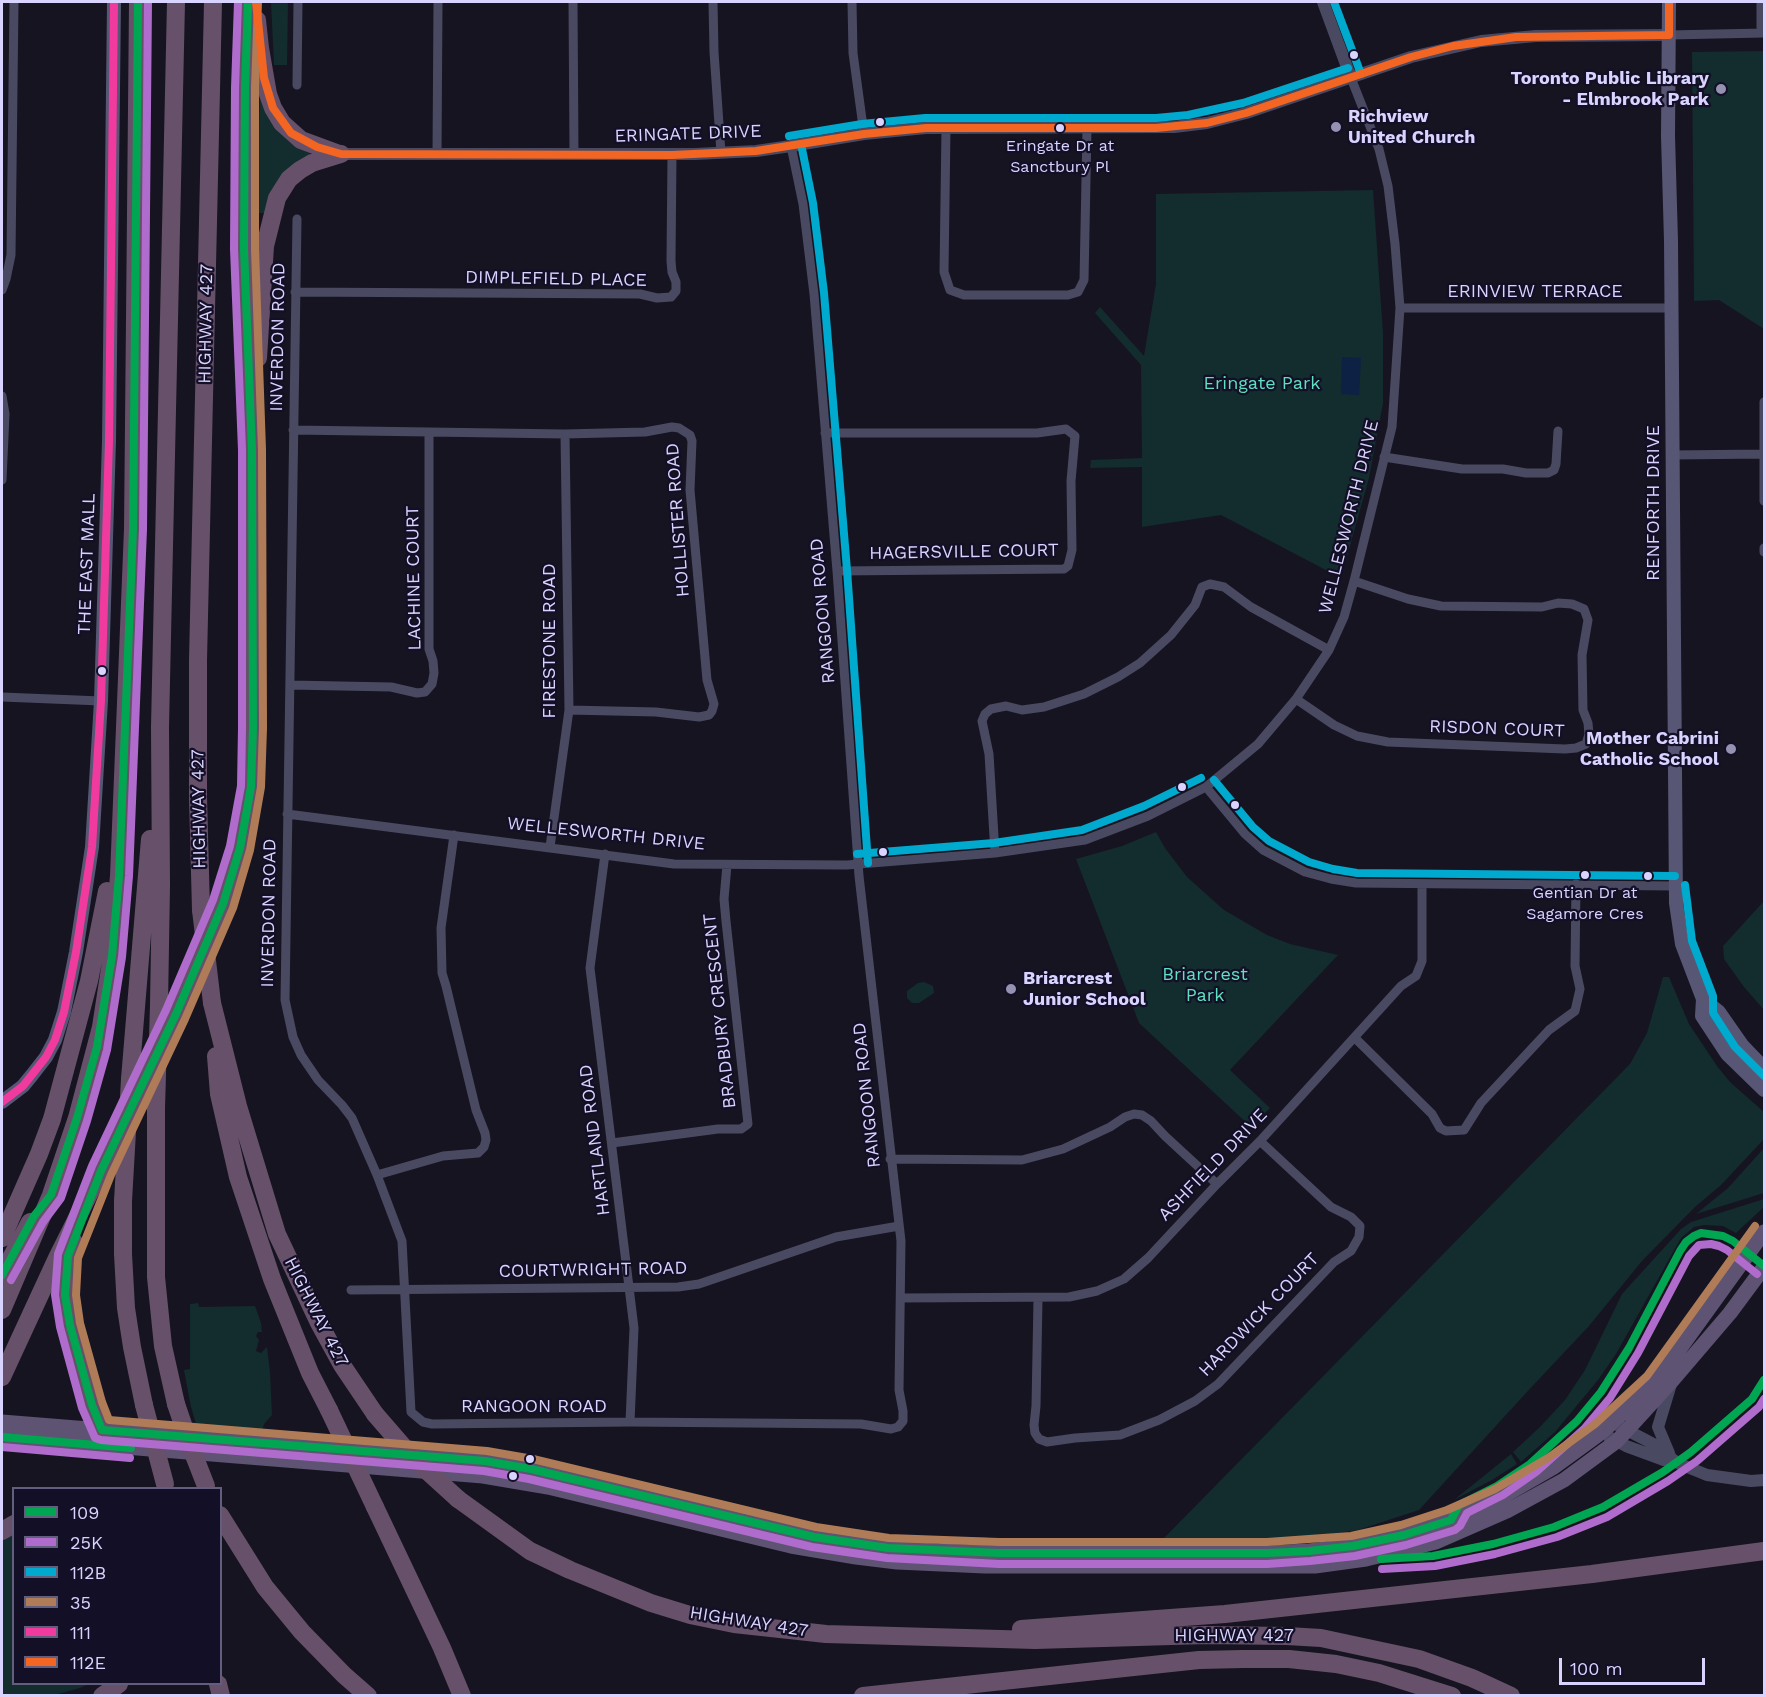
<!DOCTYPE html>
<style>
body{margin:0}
#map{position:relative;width:1766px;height:1697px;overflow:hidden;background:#161421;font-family:"Work Sans",sans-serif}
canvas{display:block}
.frame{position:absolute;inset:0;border:3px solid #d9d4ff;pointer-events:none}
.legend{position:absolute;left:12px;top:1487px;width:210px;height:198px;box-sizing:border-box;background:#130f26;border:2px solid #625e7d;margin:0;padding:8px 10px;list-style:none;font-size:18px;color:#d9d4ff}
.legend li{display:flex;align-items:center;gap:12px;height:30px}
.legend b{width:30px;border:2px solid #625e7d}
.scale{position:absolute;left:1559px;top:1658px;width:146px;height:27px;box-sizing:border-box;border:3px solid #d9d4ff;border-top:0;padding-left:8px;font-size:18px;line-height:21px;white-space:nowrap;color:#d9d4ff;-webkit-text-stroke:4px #130f26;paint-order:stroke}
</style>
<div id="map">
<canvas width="1766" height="1697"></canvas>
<div class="frame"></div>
<ul class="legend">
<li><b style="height:8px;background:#00a651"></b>109</li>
<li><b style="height:8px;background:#b06ccc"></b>25K</li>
<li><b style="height:8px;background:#00a9ce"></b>112B</li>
<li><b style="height:8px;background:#b07c57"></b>35</li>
<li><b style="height:8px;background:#f13a9d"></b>111</li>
<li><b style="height:8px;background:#f26522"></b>112E</li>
</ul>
<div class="scale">100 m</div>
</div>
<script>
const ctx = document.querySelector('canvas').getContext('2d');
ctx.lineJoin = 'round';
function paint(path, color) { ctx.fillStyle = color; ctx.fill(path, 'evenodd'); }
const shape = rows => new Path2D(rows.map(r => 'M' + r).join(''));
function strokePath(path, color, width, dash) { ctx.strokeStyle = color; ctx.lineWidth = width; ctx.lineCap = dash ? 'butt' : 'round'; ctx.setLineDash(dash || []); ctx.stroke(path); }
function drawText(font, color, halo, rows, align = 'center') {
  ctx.font = font + ' "Work Sans",sans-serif'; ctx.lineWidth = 4.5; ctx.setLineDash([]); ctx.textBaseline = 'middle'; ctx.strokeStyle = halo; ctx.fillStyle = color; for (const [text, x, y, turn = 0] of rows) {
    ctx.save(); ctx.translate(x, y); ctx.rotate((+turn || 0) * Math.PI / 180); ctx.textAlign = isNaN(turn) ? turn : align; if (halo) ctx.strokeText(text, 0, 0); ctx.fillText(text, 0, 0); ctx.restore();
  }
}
const green = shape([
 [271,2,288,2,287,65,274,65],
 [1764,51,1764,329,1719,300,1694,301,1692,52],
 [260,84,310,150,310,159,264,213,257,213],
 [1373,190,1383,333,1383,403,1369,478,1341,578,1221,515,1142,527,1142,467,1090,468,1091,460,1142,458,1141,365,1095,313,1100,307,1144,356,1156,284,1156,194],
 [1156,832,1165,848,1187,877,1224,910,1267,935,1290,944,1338,955,1230,1070,1270,1108,1251,1127,1139,1023,1076,859,1122,846],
 [1764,901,1764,1010,1744,987,1724,959,1723,946],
 [1663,977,1669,977,1689,1024,1717,1066,1730,1082,1764,1112,1764,1139,1721,1185,1695,1207,1642,1261,1589,1326,1526,1393,1419,1510,1358,1530,1297,1539,1231,1539,1200,1542,1164,1538,1630,1064,1647,1033],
 [924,982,933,986,934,993,919,1003,912,1003,907,998,907,991,918,983],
 [1764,1148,1764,1193,1696,1214,1728,1188],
 [1764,1199,1764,1207,1736,1233,1723,1226,1704,1225,1694,1227,1681,1238,1616,1354,1598,1380,1555,1432,1521,1462,1513,1452,1540,1427,1565,1400,1585,1370,1622,1294,1681,1229,1691,1222],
 [198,1303,199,1307,255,1306,261,1323,262,1332,258,1332,256,1336,259,1340,256,1351,261,1353,267,1347,270,1372,272,1415,264,1424,262,1432,197,1427,191,1407,184,1370,190,1369,190,1304],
 [424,1448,468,1448,512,1455,513,1458,427,1451],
 [1511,1454,1517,1464,1492,1480,1454,1500],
 [800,1529,905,1537,984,1537,1029,1546,1061,1542,1128,1540,1151,1540,1163,1546,1061,1548,897,1544],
 [13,1532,14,1684,89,1684,80,1688,54,1695,2,1696,2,1539]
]);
const water = shape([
 [1342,357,1361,358,1359,395,1341,394]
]);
const minor = shape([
 [573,2,574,154],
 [713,2,714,52,721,153],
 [852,2,853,53,864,134],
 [1761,2,1761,33],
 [1669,35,1764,33],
 [297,85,298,2],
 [946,128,944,272,950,290,964,295,1068,295,1078,292,1084,280,1087,128],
 [437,154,438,2],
 [297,219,285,1000,293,1037,301,1055,318,1080,342,1105,352,1118,377,1175,402,1241,411,1412,423,1422,432,1424,630,1422,861,1424,891,1429,898,1427,903,1421,903,1411,899,1390,901,1241,859,876,837,571,814,294,803,204,791,146],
 [2,290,6,279,11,255,14,2],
 [295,292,640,294,657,298,671,297,676,291,676,282,672,272,671,261,672,155],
 [1400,308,1671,308],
 [2,396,5,414,2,480],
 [1764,402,1764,501],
 [293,430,565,434,645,432,672,427,679,428,690,435,692,441,690,490,707,680,714,704,712,711,709,715,699,717,656,712,569,710],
 [825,433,1037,433,1066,429,1075,436,1071,481,1072,550,1068,566,1064,569,837,571],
 [1672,455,1764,454],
 [1384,457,1462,469,1503,469,1526,473,1548,473,1554,470,1556,464,1558,431],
 [1764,548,1764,552],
 [290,685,391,687,417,693,425,692,432,684,434,673,433,661,429,649,429,432],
 [2,697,101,701],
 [1296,699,1334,725,1357,736,1388,742,1565,749,1576,748,1586,744,1589,734,1588,723,1583,710,1582,655,1588,620,1584,609,1572,604,1558,603,1542,607,1441,606,1408,599,1354,581],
 [1206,787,1245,834,1263,850,1305,872,1331,879,1356,883,1675,886],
 [287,814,674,864,847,865,995,853,1085,840,1148,816,1206,787,1258,744,1296,699,1329,650,1344,617,1354,581,1392,427,1400,308,1395,244,1388,186,1379,149,1351,78],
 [550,847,569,710,565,434],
 [995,853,989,754,982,721,985,714,991,709,1006,706,1022,710,1044,707,1084,694,1118,677,1140,663,1171,635,1195,605,1202,587,1210,584,1224,587,1251,607,1329,650],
 [605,854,590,968,634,1328,630,1422],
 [1355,1038,1432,1114,1440,1128,1446,1131,1464,1130,1481,1103,1549,1030,1575,1011,1580,989,1575,966,1576,884],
 [612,1143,718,1129,741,1129,748,1124,726,921,724,899,727,865],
 [890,1159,1022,1160,1063,1149,1110,1127,1125,1117,1134,1114,1142,1115,1151,1121,1165,1136,1217,1184],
 [377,1175,443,1156,478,1153,484,1147,486,1140,485,1133,476,1110,446,986,442,973,441,928,454,835],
 [351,1290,678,1287,699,1284,836,1237,899,1226],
 [901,1298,1069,1297,1097,1291,1124,1279,1148,1258,1217,1184,1260,1141,1401,986,1416,976,1422,961,1422,884],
 [1038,1299,1036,1406,1034,1425,1035,1433,1039,1439,1047,1442,1075,1438,1120,1435,1159,1420,1195,1401,1218,1384,1334,1262,1351,1251,1359,1237,1360,1226,1351,1217,1331,1207,1260,1141]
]);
const tertiary = shape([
 [1323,2,1351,78],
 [341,154,695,154,756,151,791,146,864,134,926,128,1174,127,1207,123,1246,113,1411,57,1481,41,1536,36,1669,35],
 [1619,1426,1665,1450,1672,1459,1680,1464,1707,1475,1751,1481,1764,1480],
 [1609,1437,1626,1446,1664,1460,1672,1459],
 [1669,1453,1658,1427,1671,1384]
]);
const secondary = shape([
 [1669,2,1668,136,1671,241,1676,903,1682,944,1703,999,1702,1016,1727,1054,1764,1090],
 [1703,999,1719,1012,1742,1045,1764,1068],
 [2,1102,23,1086,32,1075,46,1057,55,1040,64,1012,76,952,92,847,101,701,109,441,114,2]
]);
const primary = shape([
 [2,1422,485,1461,531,1469,814,1537,888,1548,935,1551,999,1553,1267,1553,1309,1551,1353,1546,1404,1535,1451,1520,1500,1498,1554,1467,1602,1432,1655,1383,1764,1232],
 [2,1437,483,1476,548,1487,791,1546,856,1557,897,1562,985,1566,1315,1566,1366,1559,1436,1542,1507,1511,1564,1480,1617,1441,1671,1382,1730,1313,1764,1267]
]);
const motorway = shape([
 [257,20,260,48,268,94,273,108,282,123,301,140,339,154],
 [258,358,265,246,277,198,289,179,300,170,312,163,341,154],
 [201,910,198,797,198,660,213,2],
 [212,1003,238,1106,277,1234,319,1323,342,1365,375,1414],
 [159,1005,161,886,160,727,176,2],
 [216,1056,219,1094,238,1177,272,1279,310,1373,329,1410],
 [130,1079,150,839],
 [156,1108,156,1277,163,1346,176,1404],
 [123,1201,123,1254,126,1308,132,1347,144,1405],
 [2,1238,39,1154,52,1119,89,981,107,891],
 [74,1242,68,1256,65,1295,70,1325,92,1405,102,1430],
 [2,1275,30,1222],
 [2,1310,51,1195,77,1118,101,1027,112,956,119,876,133,529,138,2],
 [2,1377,57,1258,138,1096,188,987,230,887,244,829,251,787,253,728,252,450,244,249,245,88,248,2],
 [458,1499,530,1551,570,1570,651,1603,690,1615,734,1624,826,1634,1035,1640,1206,1635,1287,1636,1321,1638,1419,1659,1472,1678,1511,1696],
 [375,1507,442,1648,462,1696],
 [220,1515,265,1587,302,1632,344,1675,368,1696],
 [2,1531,14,1524],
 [1021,1629,1225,1614,1592,1574,1764,1551],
 [218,1684,221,1696],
 [102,1696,119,1684],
 [863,1696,1199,1660,1243,1659,1289,1659,1336,1664,1379,1673,1452,1696]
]);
const motorwayBridge = shape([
 [201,910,212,1003],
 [156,1108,159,1005],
 [123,1201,130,1079],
 [176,1404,190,1445,206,1486],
 [144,1405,165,1484],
 [329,1410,375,1507],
 [375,1414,414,1459,458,1499]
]);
const bus1 = shape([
 [248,2,245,88,244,249,252,450,253,728,251,787,240,848,223,904,176,1014,101,1171,68,1256,65,1295,70,1325,92,1405,102,1430,485,1461,531,1469,814,1537,888,1548,999,1553,1267,1553,1309,1551,1353,1546,1404,1535,1451,1520,1459,1505,1497,1486,1530,1464,1577,1421,1601,1392,1629,1348,1680,1251,1686,1242,1694,1236,1701,1233,1723,1236,1733,1241,1764,1266],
 [2,1275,34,1216,51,1195,77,1118,97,1047,112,956,119,876,133,529,138,2],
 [2,1437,131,1448],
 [1381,1559,1433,1556,1493,1544,1554,1527,1603,1507,1663,1472,1691,1452,1752,1399,1764,1380]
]);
const bus2 = shape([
 [238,2,235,88,234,249,242,450,242,728,241,786,230,846,213,900,166,1010,92,1166,58,1254,55,1295,60,1327,82,1408,95,1438,101,1440,484,1471,529,1479,812,1547,887,1558,999,1564,1267,1564,1310,1561,1355,1556,1406,1545,1455,1530,1460,1526,1467,1513,1503,1495,1536,1472,1584,1429,1610,1398,1638,1353,1689,1256,1699,1245,1711,1244,1719,1246,1727,1250,1757,1274],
 [11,1280,43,1222,61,1198,87,1121,107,1050,122,957,129,876,143,529,148,2],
 [2,1447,130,1458],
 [1382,1569,1435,1566,1495,1554,1557,1537,1607,1517,1668,1481,1697,1461,1759,1407,1764,1399]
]);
const bus3 = shape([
 [1334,2,1361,74],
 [789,136,862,124,925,118,1156,118,1188,115,1243,103,1348,68],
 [801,144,813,203,824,293,847,570,868,863],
 [1214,780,1253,827,1269,841,1309,862,1333,869,1357,873,1675,876],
 [857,854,994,843,1082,830,1144,806,1201,778],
 [1685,885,1692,941,1713,996,1713,1013,1735,1047,1764,1076]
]);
const bus4 = shape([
 [258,2,255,88,255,249,262,450,263,728,261,787,250,850,233,908,185,1019,111,1175,78,1258,76,1295,80,1323,102,1402,109,1420,487,1451,533,1459,816,1527,889,1538,999,1542,1267,1542,1351,1536,1401,1525,1447,1510,1495,1489,1548,1458,1595,1424,1647,1376,1755,1226]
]);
const bus5 = shape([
 [2,1102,23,1086,46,1057,55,1040,64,1012,76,952,92,847,101,701,109,441,114,2]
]);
const bus6 = shape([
 [256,2,264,78,273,108,291,133,317,147,341,154,672,155,756,151,864,134,926,128,1156,128,1207,123,1246,113,1411,57,1453,46,1516,37,1669,35,1669,2]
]);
const markers = [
 [1354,55,5,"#d9d4ff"],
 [1721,89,6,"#9591b1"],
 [880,122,5,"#d9d4ff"],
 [1336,127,6,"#9591b1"],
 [1060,128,5,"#d9d4ff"],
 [102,671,5,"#d9d4ff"],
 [1731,749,6,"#9591b1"],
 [1182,787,5,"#d9d4ff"],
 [1235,805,5,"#d9d4ff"],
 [883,852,5,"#d9d4ff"],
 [1585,875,5,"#d9d4ff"],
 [1648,876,5,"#d9d4ff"],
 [1011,989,6,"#9591b1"],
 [530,1459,5,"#d9d4ff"],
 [513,1476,5,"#d9d4ff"]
];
const busNames = [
 ["Eringate Dr at",1060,146],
 ["Sanctbury Pl",1060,167],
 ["Gentian Dr at",1585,893],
 ["Sagamore Cres",1585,914]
];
const poiNames = [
 ["Toronto Public Library",1709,79],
 ["- Elmbrook Park",1709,100],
 ["Richview",1348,117,"left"],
 ["United Church",1348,138,"left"],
 ["Mother Cabrini",1719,739],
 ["Catholic School",1719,760],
 ["Briarcrest",1023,979,"left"],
 ["Junior School",1023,1000,"left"]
];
const streetNames = [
 ["ERINGATE DRIVE",688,134,-2],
 ["DIMPLEFIELD PLACE",556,279,1],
 ["ERINVIEW TERRACE",1535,292],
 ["HIGHWAY 427",206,324,-89],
 ["INVERDON ROAD",278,337,-89],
 ["RENFORTH DRIVE",1654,503,-90],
 ["WELLESWORTH DRIVE",1349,517,-76],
 ["HOLLISTER ROAD",678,520,-94],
 ["HAGERSVILLE COURT",964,552,-1],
 ["THE EAST MALL",87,564,-88],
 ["LACHINE COURT",414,578,-91],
 ["RANGOON ROAD",823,611,-95],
 ["FIRESTONE ROAD",550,641,-90],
 ["RISDON COURT",1497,729,2],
 ["HIGHWAY 427",199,809,-91],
 ["WELLESWORTH DRIVE",606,834,6],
 ["INVERDON ROAD",269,913,-89],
 ["BRADBURY CRESCENT",720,1011,-96],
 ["RANGOON ROAD",867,1095,-96],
 ["HARTLAND ROAD",595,1140,-97],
 ["ASHFIELD DRIVE",1213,1165,-46],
 ["COURTWRIGHT ROAD",593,1270,-1],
 ["HIGHWAY 427",316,1312,63],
 ["HARDWICK COURT",1259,1315,-46],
 ["RANGOON ROAD",534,1407],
 ["HIGHWAY 427",749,1622,9],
 ["HIGHWAY 427",1234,1636]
];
const parkNames = [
 ["Eringate Park",1262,384],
 ["Briarcrest",1205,975],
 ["Park",1205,996]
];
paint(green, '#132c2d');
paint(water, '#0d2144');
strokePath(minor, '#4a4962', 9);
strokePath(tertiary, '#4a4962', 12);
strokePath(secondary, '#575674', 14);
strokePath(primary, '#5e5373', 15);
strokePath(motorway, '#67516a', 18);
strokePath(motorwayBridge, '#67516a', 18);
strokePath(bus1, '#00a651', 8);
strokePath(bus2, '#b06ccc', 8);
strokePath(bus3, '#00a9ce', 8);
strokePath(bus4, '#b07c57', 8);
strokePath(bus5, '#f13a9d', 8);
strokePath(bus6, '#f26522', 8);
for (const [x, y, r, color] of markers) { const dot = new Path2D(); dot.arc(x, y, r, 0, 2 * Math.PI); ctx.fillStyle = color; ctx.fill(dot); strokePath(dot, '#130f26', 2); }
drawText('16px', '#d9d4ff', '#130f26', busNames);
drawText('bold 18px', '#d9d4ff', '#130f26', poiNames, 'right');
drawText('18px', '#d9d4ff', '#130f26', streetNames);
drawText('18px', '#5fe0c0', '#130f26', parkNames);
</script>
